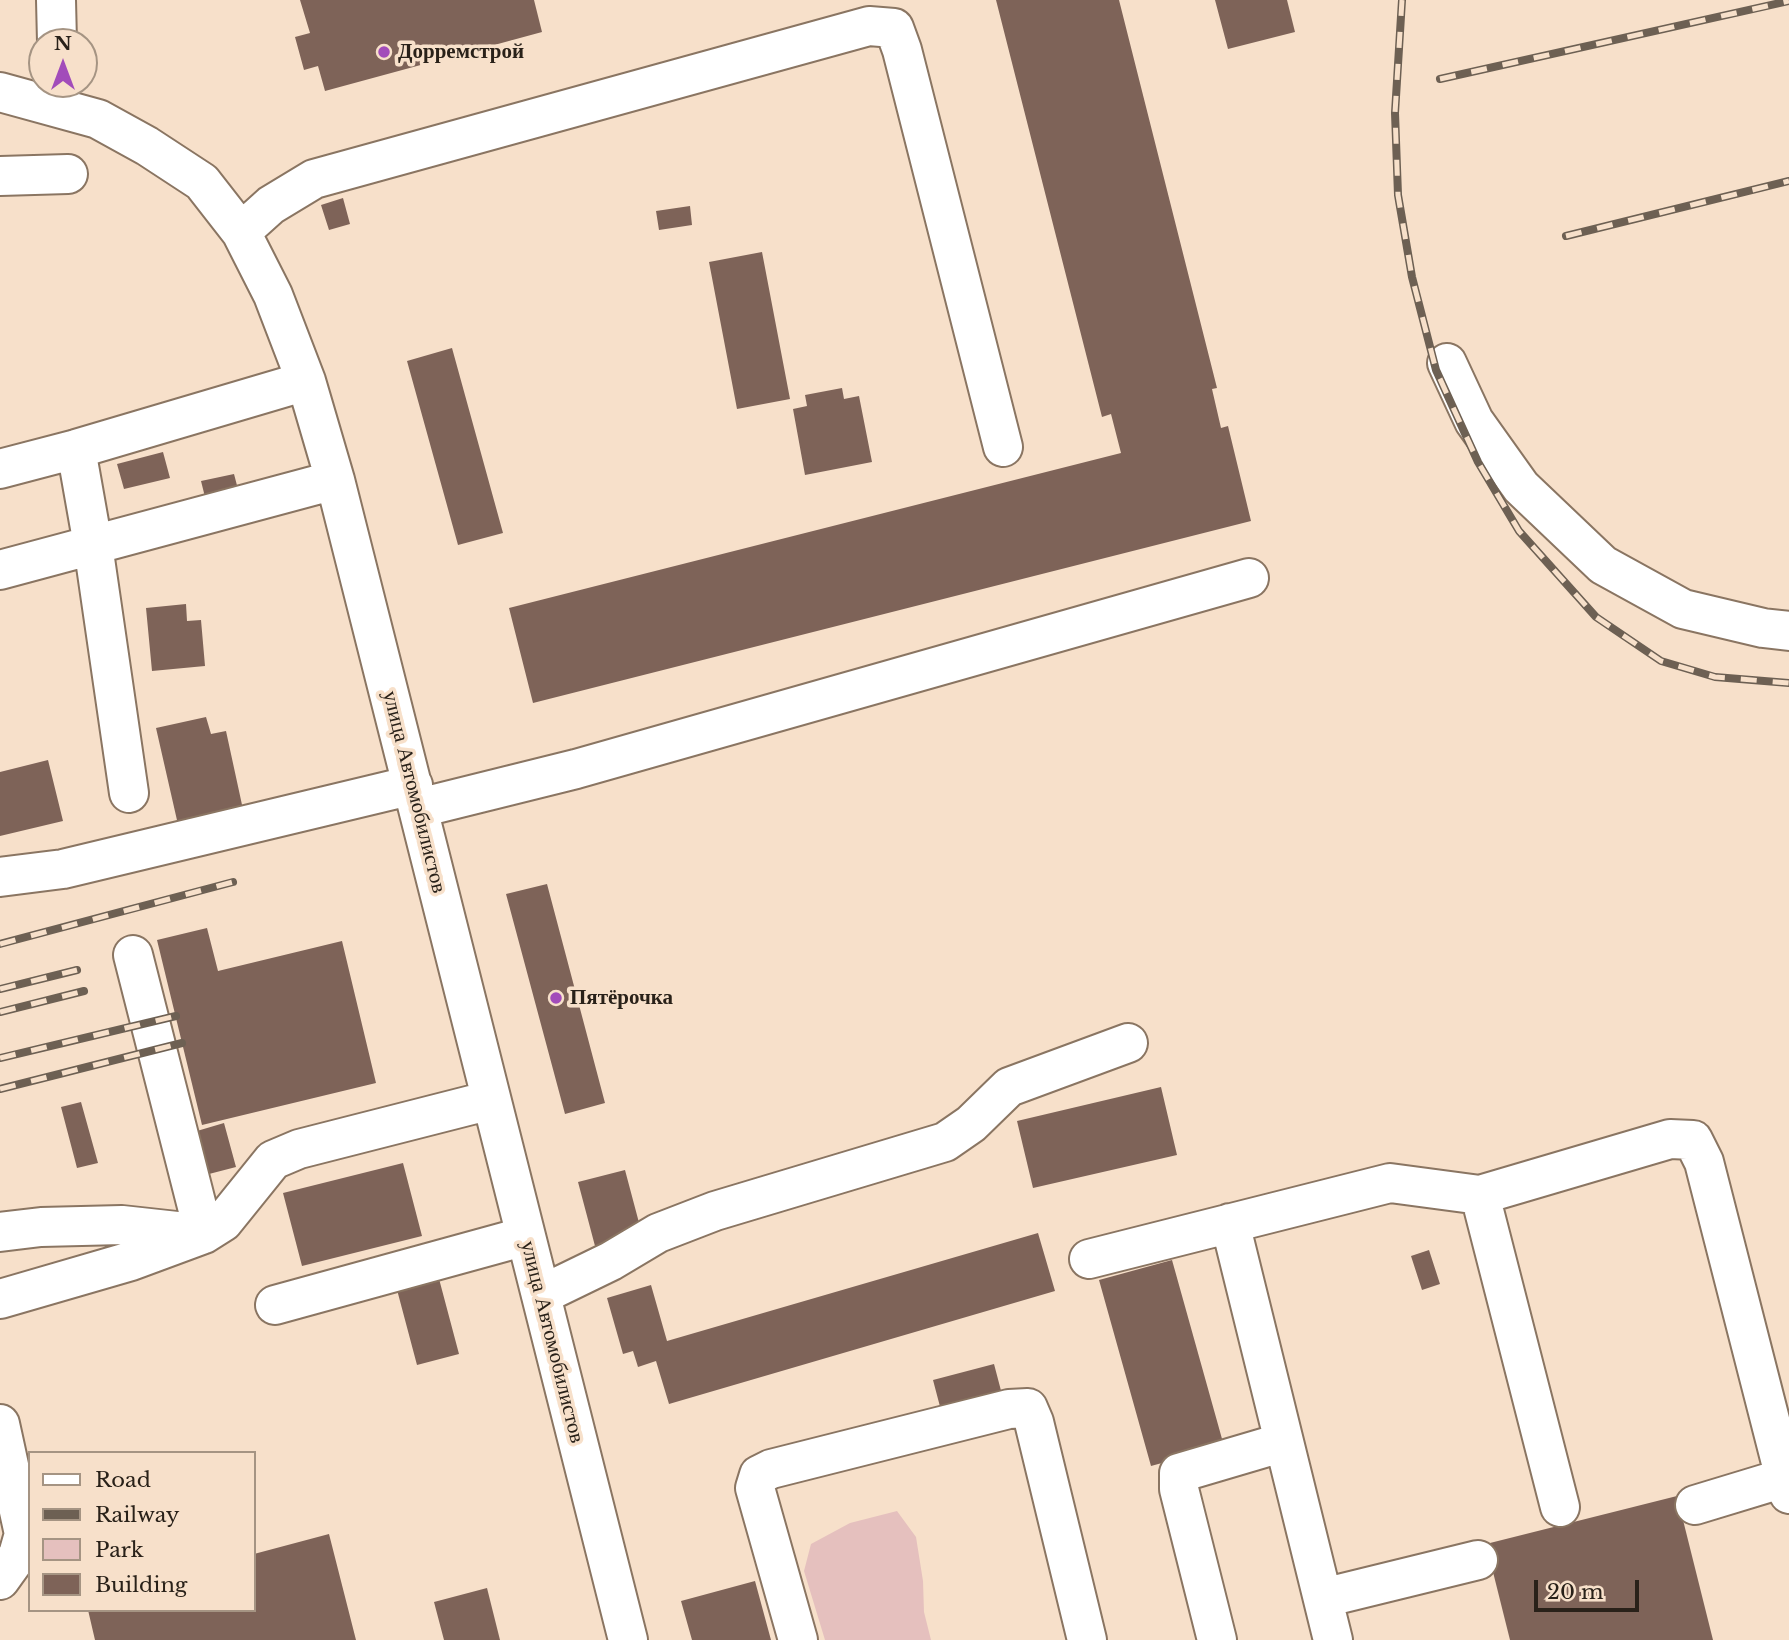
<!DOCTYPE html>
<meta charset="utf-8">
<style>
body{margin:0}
#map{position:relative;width:1789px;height:1640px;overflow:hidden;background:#f7e0ca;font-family:"Libre Baskerville",serif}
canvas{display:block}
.legend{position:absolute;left:28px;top:1451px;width:228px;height:161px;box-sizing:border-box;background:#f7e0ca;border:2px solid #a59483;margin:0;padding:9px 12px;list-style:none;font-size:21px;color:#292119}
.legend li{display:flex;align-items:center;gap:14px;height:35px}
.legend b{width:35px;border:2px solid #a59483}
.north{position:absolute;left:28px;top:28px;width:70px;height:70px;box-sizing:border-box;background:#f7e0ca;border:2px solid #a59483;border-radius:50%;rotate:0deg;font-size:19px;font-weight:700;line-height:28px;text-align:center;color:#292119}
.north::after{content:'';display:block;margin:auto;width:24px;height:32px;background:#a24cba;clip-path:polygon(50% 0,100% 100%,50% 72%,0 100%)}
.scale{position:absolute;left:1534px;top:1580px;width:105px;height:32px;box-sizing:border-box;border:4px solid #292119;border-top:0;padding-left:9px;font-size:21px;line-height:24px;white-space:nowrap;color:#292119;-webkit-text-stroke:5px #f7e0ca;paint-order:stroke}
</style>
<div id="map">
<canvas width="1789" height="1640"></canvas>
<ul class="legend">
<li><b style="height:9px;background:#fff"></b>Road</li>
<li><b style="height:9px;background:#6d6053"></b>Railway</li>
<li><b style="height:19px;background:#e5c0be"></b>Park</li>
<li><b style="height:19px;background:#7e6358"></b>Building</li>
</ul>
<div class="north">N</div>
<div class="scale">20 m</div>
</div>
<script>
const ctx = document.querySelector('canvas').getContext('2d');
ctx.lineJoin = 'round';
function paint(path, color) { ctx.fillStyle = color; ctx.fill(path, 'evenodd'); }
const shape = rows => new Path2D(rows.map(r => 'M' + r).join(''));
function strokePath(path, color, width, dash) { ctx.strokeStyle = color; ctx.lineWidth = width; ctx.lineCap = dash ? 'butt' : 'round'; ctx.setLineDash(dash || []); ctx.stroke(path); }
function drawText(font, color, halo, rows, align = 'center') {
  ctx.font = font + ' "Libre Baskerville",serif'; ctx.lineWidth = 7; ctx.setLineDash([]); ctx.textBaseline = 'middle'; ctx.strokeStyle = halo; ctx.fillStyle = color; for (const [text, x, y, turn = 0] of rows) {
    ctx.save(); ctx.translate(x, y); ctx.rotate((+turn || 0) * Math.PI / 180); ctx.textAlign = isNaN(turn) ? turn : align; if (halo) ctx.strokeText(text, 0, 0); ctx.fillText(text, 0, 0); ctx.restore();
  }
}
const green = shape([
 [897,1511,916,1537,923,1581,924,1612,931,1640,825,1640,804,1571,811,1544,850,1523]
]);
const building = shape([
 [300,0,534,0,542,32,325,91,318,66,304,70,295,37,310,33],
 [996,0,1119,0,1217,388,1212,389,1221,428,1228,426,1251,521,533,703,509,608,1121,453,1111,414,1102,417],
 [1215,0,1287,0,1295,32,1228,49],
 [343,198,350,224,329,230,321,205],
 [690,206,692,225,659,230,656,211],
 [762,252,790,399,737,409,709,262],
 [452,348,503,533,458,545,407,361],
 [842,388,844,399,859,396,872,462,805,475,793,409,807,406,805,395],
 [163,452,170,478,124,489,117,464],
 [234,474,239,493,206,501,201,481],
 [186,604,187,621,201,620,205,666,152,671,146,608],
 [206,717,211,734,226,731,244,814,179,829,156,728],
 [48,760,63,821,0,836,0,772],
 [547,884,605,1103,565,1114,506,894],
 [207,928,218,971,342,941,376,1083,202,1125,157,940],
 [1161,1087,1177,1155,1033,1188,1017,1121],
 [81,1102,98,1163,77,1168,61,1107],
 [224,1123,236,1167,209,1174,197,1131],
 [403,1163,422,1236,302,1266,283,1193],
 [625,1170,642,1234,595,1246,578,1182],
 [1038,1233,1055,1291,669,1404,656,1361,638,1367,633,1351,623,1354,607,1298,651,1285,667,1341],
 [1429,1250,1440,1284,1422,1290,1411,1256],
 [1172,1260,1224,1446,1151,1466,1099,1280],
 [438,1275,459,1354,417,1365,396,1286],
 [994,1364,1004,1402,943,1418,933,1380],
 [1677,1496,1713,1640,1510,1640,1486,1544],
 [329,1534,356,1640,95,1640,88,1610,254,1610,254,1554],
 [755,1581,771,1640,692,1640,681,1601],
 [487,1588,500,1640,444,1640,434,1602]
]);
const minor = shape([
 [56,0,57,42],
 [0,92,98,119,147,146,202,182,241,232,273,295,306,381,335,480,628,1640],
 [0,176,68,174],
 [241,232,271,205,314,179,869,26,894,28,902,50,1003,447],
 [1447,363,1474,421,1521,487,1603,565,1683,609,1763,628,1789,631],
 [76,449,93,545,129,793],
 [0,469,76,449,306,381],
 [0,570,335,480],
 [419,808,576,769,1249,578],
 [0,877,63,869,413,785],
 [1480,1195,1560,1507],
 [1230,1223,1333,1640],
 [0,1232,41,1227,122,1225,204,1234,133,955],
 [1089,1259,1390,1183,1480,1195,1670,1139,1693,1140,1704,1162,1789,1494],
 [541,1295,611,1261,658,1233,715,1211,945,1142,971,1124,1009,1087,1128,1043],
 [0,1299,131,1261,204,1234,223,1222,273,1160,299,1149,491,1100],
 [275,1305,526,1236],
 [0,1424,24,1534,18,1555,0,1580],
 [1695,1505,1784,1478],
 [1323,1598,1478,1560],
 [798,1640,755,1488,759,1475,771,1469,1009,1409,1028,1408,1034,1422,1087,1640],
 [1217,1640,1179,1489,1179,1473,1284,1442]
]);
const rail = shape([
 [1402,0,1395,113,1398,195,1412,277,1436,370,1478,462,1519,531,1596,617,1661,661,1715,677,1789,683],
 [1440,79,1789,1],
 [1566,236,1789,181],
 [0,944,233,882],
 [0,989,77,970],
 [0,1012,84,991],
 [0,1058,176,1016],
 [0,1089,182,1043]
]);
const markers = [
 [384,52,7,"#a24cba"],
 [556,998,7,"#a24cba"]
];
const poiNames = [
 ["Дорремстрой",398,52],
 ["Пятёрочка",570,998]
];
const streetNames = [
 ["улица Автомобилистов",414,792,76],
 ["улица Автомобилистов",552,1342,76]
];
paint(green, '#e5c0be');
paint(building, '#7e6358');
strokePath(minor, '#8a7562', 42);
strokePath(minor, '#fff', 38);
strokePath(rail, '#6d6053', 8);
strokePath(rail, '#f7e0ca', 5, [16]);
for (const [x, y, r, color] of markers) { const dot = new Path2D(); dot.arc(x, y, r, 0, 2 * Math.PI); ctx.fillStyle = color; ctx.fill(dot); strokePath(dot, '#f7e0ca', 2.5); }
drawText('bold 21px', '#292119', '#f7e0ca', poiNames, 'left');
drawText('21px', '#292119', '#f7e0ca', streetNames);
</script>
